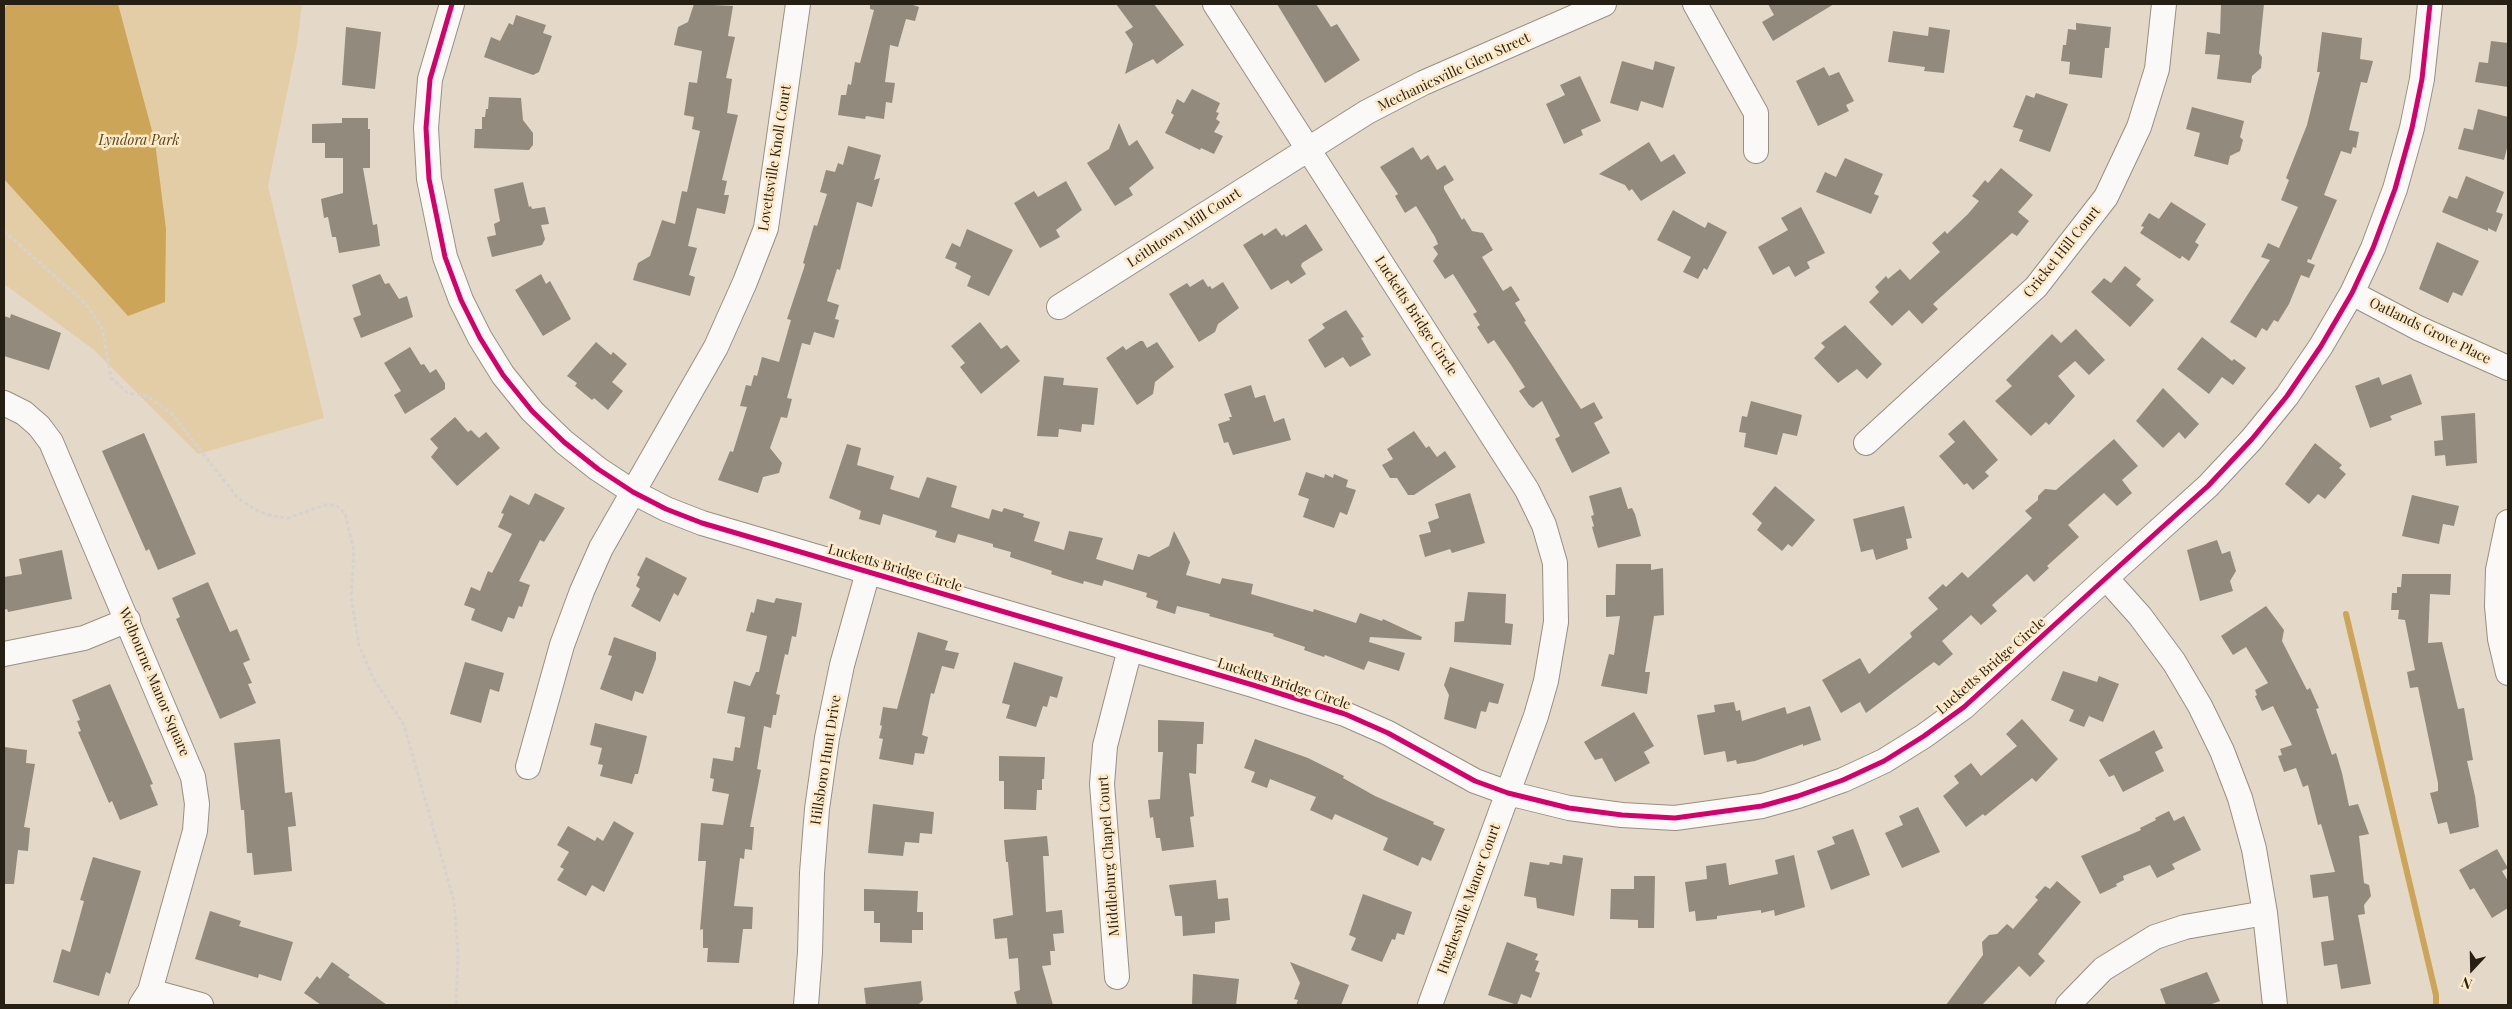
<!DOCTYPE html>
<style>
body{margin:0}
#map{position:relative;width:2512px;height:1009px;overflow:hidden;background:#e4d9c8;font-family:"Playfair Display",serif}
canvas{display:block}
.frame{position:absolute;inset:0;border:5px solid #261f13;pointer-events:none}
.north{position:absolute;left:2447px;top:944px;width:50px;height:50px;-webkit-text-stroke:4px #fdeac9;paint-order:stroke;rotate:201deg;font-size:14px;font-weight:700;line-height:20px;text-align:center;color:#261f13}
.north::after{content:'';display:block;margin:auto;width:18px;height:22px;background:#261f13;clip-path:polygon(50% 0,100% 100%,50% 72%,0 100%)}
</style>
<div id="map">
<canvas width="2512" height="1009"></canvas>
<div class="frame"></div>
<div class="north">N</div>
</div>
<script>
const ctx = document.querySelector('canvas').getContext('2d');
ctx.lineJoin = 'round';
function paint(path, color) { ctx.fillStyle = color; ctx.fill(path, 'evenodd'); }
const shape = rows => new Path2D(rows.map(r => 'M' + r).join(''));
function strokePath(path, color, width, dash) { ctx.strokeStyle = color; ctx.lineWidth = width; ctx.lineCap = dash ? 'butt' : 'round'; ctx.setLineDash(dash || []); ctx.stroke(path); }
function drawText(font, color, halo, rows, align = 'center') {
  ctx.font = font + ' "Playfair Display",serif'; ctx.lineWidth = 5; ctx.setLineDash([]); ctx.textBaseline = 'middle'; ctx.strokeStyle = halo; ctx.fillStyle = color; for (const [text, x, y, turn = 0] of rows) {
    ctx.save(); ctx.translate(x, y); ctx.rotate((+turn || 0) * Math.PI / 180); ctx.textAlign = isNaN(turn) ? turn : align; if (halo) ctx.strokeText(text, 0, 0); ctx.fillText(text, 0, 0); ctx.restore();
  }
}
const green = shape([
 [4,4,302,4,297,44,268,186,324,418,198,454,93,349,4,284]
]);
const water = shape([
 [8,4,118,4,155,142,166,229,165,302,128,316,4,179,4,9]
]);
const stream = shape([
 [2346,614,2436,995,2436,1005]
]);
const building = shape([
 [694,4,733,6,728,36,735,37,726,78,732,79,727,113,738,115,722,180,727,181,724,195,729,195,725,214,697,208,688,246,697,248,689,275,695,277,690,296,633,280,638,263,650,256,662,220,675,224,682,191,687,192,700,131,692,129,694,117,684,115,689,82,697,83,702,51,674,45,678,27,688,22],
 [870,4,910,4,919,7,915,21,906,19,898,47,890,45,885,82,895,83,892,103,886,102,884,119,866,116,865,119,838,115,841,95,846,95,848,84,851,85,855,62,860,63,874,10,870,9],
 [1116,4,1154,4,1184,45,1157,64,1153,59,1125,74,1133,44,1125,32,1133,27],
 [1277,4,1316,4,1331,27,1337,24,1360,60,1325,83],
 [1768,4,1834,4,1773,41,1762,22,1774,15],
 [2221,4,2264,4,2259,53,2262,57,2261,68,2252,76,2251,83,2217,79,2220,55,2205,54,2207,32,2220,34],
 [516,15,546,25,543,33,552,36,539,72,533,75,484,57,491,37,500,41,509,23,513,25],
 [2076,23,2111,27,2109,48,2105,48,2102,78,2069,74,2070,62,2061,61,2063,45,2066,45,2068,29,2076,30],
 [346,27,381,32,375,89,342,85],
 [1929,27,1950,30,1944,73,1924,71,1925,67,1888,62,1893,31,1928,36],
 [2322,32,2362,38,2360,59,2373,61,2367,83,2361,82,2349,130,2359,132,2356,148,2353,147,2351,154,2341,151,2324,195,2337,200,2311,260,2308,259,2307,262,2315,265,2309,278,2301,275,2289,304,2278,322,2274,320,2267,331,2262,328,2256,338,2230,322,2270,260,2261,257,2268,243,2279,248,2298,207,2281,200,2289,180,2286,178,2307,125,2320,72,2317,72],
 [2491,41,2508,43,2508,87,2475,82,2479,62,2488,63],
 [1622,61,1653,70,1655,61,1675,67,1663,108,1641,101,1638,111,1610,103],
 [1824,67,1829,76,1839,72,1854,101,1846,105,1849,111,1818,126,1796,81],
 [1580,76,1601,121,1581,130,1583,135,1564,144,1546,104,1565,95,1560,85],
 [1192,89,1220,103,1216,112,1219,113,1216,119,1220,122,1214,132,1223,136,1214,154,1201,148,1200,150,1165,133,1174,115,1171,113,1177,99,1184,103],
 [2036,93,2068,104,2050,152,2019,141,2023,130,2013,127,2026,95,2034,98],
 [489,97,521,98,523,120,533,133,533,145,529,150,474,148,475,129,482,129,482,117,485,117,486,109,488,109],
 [2192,107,2244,121,2240,137,2243,140,2240,151,2230,156,2228,165,2194,156,2200,133,2186,129],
 [2478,109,2508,117,2508,144,2504,160,2458,149,2464,128,2473,130],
 [342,118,368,118,368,129,370,129,370,168,363,168,373,225,377,224,380,246,339,253,336,237,332,237,328,217,324,218,321,199,343,193,343,158,325,158,325,143,312,143,312,124,342,123],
 [1119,123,1129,146,1137,140,1154,168,1129,188,1133,195,1115,206,1087,163,1109,149],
 [1649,142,1661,162,1674,154,1686,173,1641,201,1632,189,1629,191,1625,185,1599,174],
 [848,146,881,155,874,180,880,178,872,207,857,202,840,270,837,269,827,301,839,305,835,319,839,320,834,338,814,332,810,345,802,343,787,398,792,399,787,418,781,417,770,448,782,463,779,473,763,477,758,493,718,480,730,451,733,452,747,407,740,406,746,385,751,386,754,375,757,376,762,357,779,362,791,320,787,319,804,268,805,264,803,263,814,225,817,226,827,194,820,192,826,170,835,172,838,163,843,165],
 [1413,147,1421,160,1428,155,1437,170,1445,165,1454,180,1444,186,1444,189,1462,220,1464,218,1472,231,1483,233,1493,250,1482,257,1503,291,1511,286,1520,300,1515,303,1526,321,1524,322,1581,409,1594,402,1603,418,1594,423,1610,453,1572,473,1555,439,1560,436,1542,401,1533,408,1529,405,1519,391,1525,387,1511,365,1494,340,1488,344,1477,327,1480,325,1473,314,1477,312,1453,274,1445,279,1433,261,1438,254,1433,247,1438,244,1435,237,1416,206,1405,213,1395,196,1398,194,1380,167],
 [1845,158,1883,174,1874,194,1879,196,1871,214,1816,192,1825,172,1836,177],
 [2001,168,2033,195,2018,212,2029,221,2017,236,2012,233,1933,304,1938,309,1922,324,1909,310,1892,326,1869,302,1879,292,1875,287,1886,276,1888,279,1900,269,1910,280,1940,252,1932,243,1945,231,1947,234,1968,214,1979,201,1972,196,1985,180,1988,183],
 [2466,176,2504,192,2496,212,2503,214,2496,232,2488,228,2488,231,2442,212,2449,196,2457,199],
 [1066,181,1082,210,1056,230,1060,237,1040,248,1014,203,1034,191,1038,197],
 [523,182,529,207,531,206,532,209,545,207,549,224,541,225,545,239,542,245,492,257,487,237,496,235,494,224,500,221,494,189],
 [2171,202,2206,224,2195,242,2199,245,2189,261,2182,256,2180,259,2140,233,2144,227,2141,226,2149,213,2159,219],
 [1801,207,1825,253,1807,262,1810,268,1795,277,1789,266,1773,275,1758,247,1788,230,1781,218],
 [1673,210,1705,228,1708,222,1727,232,1707,270,1704,268,1698,279,1683,272,1691,257,1657,240],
 [1306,224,1323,250,1302,263,1301,266,1306,274,1291,284,1288,280,1271,290,1243,245,1262,233,1264,236,1276,228,1282,236,1284,234,1286,237],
 [967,229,1013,250,989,296,967,286,971,276,955,268,957,263,945,258,952,243,960,247],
 [2437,242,2479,261,2462,296,2453,292,2448,303,2419,289],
 [2125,266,2141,279,2136,285,2154,300,2130,327,2091,292,2104,278,2111,283],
 [380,274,385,284,389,283,399,299,407,296,413,317,361,338,353,318,361,315,352,285],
 [541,274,546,284,550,281,571,319,543,336,515,290],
 [1203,279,1208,287,1210,286,1212,289,1223,282,1239,308,1218,324,1215,332,1199,342,1169,294,1187,283,1190,287],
 [1346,310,1364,337,1361,338,1371,355,1350,367,1343,357,1325,368,1308,340,1325,328,1322,324],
 [11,314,61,333,49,370,4,356,4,316,10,318],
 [980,322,1001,349,1007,345,1020,361,981,394,960,367,965,363,951,346],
 [1845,325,1882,364,1867,379,1857,369,1838,383,1814,358,1825,347,1821,343],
 [2076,329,2105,360,2089,375,2075,361,2058,376,2075,396,2049,425,2046,422,2031,436,1995,401,2012,386,2006,380,2052,334,2061,343],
 [2202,337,2232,361,2234,359,2246,368,2233,385,2222,377,2209,394,2177,369],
 [1140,341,1143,341,1147,348,1157,342,1174,367,1155,382,1153,394,1137,405,1106,358,1123,346,1126,350],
 [596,342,611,355,613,352,627,364,612,382,623,391,608,410,594,398,592,400,575,386,577,383,567,376],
 [410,347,421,365,424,364,430,373,436,369,445,383,445,389,405,414,394,395,401,391,384,363],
 [2411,374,2422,404,2390,416,2392,420,2370,428,2355,386,2379,377,2382,385],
 [1044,376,1064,378,1063,385,1098,388,1094,425,1082,424,1081,432,1059,429,1058,437,1037,436],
 [1251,385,1255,398,1265,395,1274,422,1284,418,1291,440,1233,455,1228,442,1224,443,1218,424,1230,420,1229,417,1232,417,1224,394],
 [2163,388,2199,424,2185,439,2179,432,2163,448,2136,421],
 [1751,401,1802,415,1797,436,1783,433,1777,455,1744,447,1746,433,1739,432,1742,416,1747,417],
 [2475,413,2477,463,2446,466,2445,455,2435,456,2434,441,2443,440,2441,416],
 [455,417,468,432,471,430,479,438,486,432,500,448,457,486,431,457,438,448,430,439],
 [1964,420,1998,460,1985,472,1989,476,1973,490,1967,483,1964,485,1939,456,1955,442,1948,434],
 [1414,431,1426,448,1429,446,1437,457,1445,451,1456,467,1414,495,1408,495,1397,478,1390,478,1382,465,1393,459,1387,449],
 [144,433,196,554,158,570,149,549,146,551,102,451],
 [2114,439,2138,466,2122,480,2132,493,2117,506,2104,493,2068,525,2079,537,2047,566,2049,568,2034,582,2027,574,1992,605,1997,611,1981,625,1971,615,1942,641,1953,654,1939,666,1934,662,1866,713,1860,702,1841,713,1822,680,1860,658,1869,674,1912,637,1910,633,1938,609,1928,598,1943,584,1946,587,1962,572,1968,578,2032,518,2025,511,2038,500,2038,496,2045,489,2056,490],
 [2315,443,2342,465,2339,468,2346,474,2325,499,2318,494,2309,504,2285,484],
 [847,444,861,448,857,465,894,476,890,489,919,498,927,477,957,486,951,507,989,519,992,509,1002,512,1004,508,1024,514,1023,517,1040,522,1034,541,1064,550,1069,531,1103,538,1096,559,1133,570,1138,554,1149,557,1169,546,1174,531,1190,562,1186,575,1220,584,1222,578,1253,584,1251,594,1313,612,1314,609,1356,623,1360,613,1382,621,1383,619,1422,637,1421,640,1370,637,1369,642,1405,653,1399,671,1368,661,1364,670,1325,655,1324,657,1304,650,1305,647,1273,636,1274,634,1209,616,1210,614,1177,606,1175,614,1156,608,1158,601,1146,597,1147,593,1104,580,1102,586,1084,581,1083,584,1063,578,1051,574,1052,571,1010,557,1011,552,993,547,993,544,958,534,955,543,935,537,937,531,883,514,880,525,859,519,861,511,829,498],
 [1306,472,1324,478,1325,474,1333,478,1334,474,1348,480,1346,487,1356,490,1347,515,1340,512,1334,528,1303,517,1309,499,1298,495],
 [1775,486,1815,520,1792,547,1788,544,1782,551,1757,530,1762,523,1752,514],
 [1621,487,1628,509,1632,508,1635,514,1641,536,1598,548,1592,527,1594,526,1591,516,1594,515,1589,496],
 [535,493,565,508,544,542,540,540,519,581,530,585,522,607,519,606,514,619,508,617,502,632,471,620,475,609,464,605,471,587,480,591,488,571,492,573,512,534,498,527,504,514,501,513,510,495,529,505],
 [1470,493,1485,543,1452,553,1450,549,1425,557,1419,535,1431,532,1428,522,1439,518,1435,504],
 [2412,495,2459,506,2454,526,2443,524,2439,544,2402,536],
 [1904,506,1912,538,1906,539,1908,549,1876,560,1873,549,1861,552,1853,519],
 [2217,540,2222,554,2230,551,2236,571,2230,581,2233,591,2200,601,2187,550],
 [62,550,72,599,8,612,7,609,4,610,4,577,22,574,19,559],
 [646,557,687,578,678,596,674,593,660,622,631,606,640,589,636,586,640,577,637,575],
 [1616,564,1651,564,1651,570,1663,568,1664,615,1654,616,1645,672,1650,672,1647,694,1601,686,1609,654,1614,655,1620,616,1606,617,1606,595,1615,595],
 [2402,574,2451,574,2450,595,2430,594,2428,643,2442,642,2458,709,2464,708,2473,760,2467,761,2475,796,2479,827,2450,834,2447,822,2438,824,2430,793,2438,791,2438,783,2418,687,2410,688,2407,672,2415,670,2405,620,2398,619,2399,610,2391,610,2392,593,2397,593,2397,587,2401,587],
 [208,582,230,632,237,629,250,660,243,663,252,683,248,684,256,703,220,719,176,619,180,617,172,598],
 [1468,592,1506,594,1505,623,1513,624,1511,645,1454,642,1455,622,1464,621],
 [776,598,802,603,796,637,792,636,788,655,785,654,776,694,780,695,776,715,773,715,771,728,764,726,757,769,761,770,750,827,754,827,752,850,745,849,744,859,740,858,734,906,753,907,752,929,743,929,739,963,707,962,708,948,703,948,703,929,700,930,706,861,698,861,701,823,723,825,729,794,712,791,714,779,710,778,713,758,733,761,735,747,740,748,745,717,727,713,734,681,750,686,756,672,759,672,767,636,746,631,751,612,754,613,757,599,774,603],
 [2266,606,2284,630,2282,641,2307,690,2310,688,2319,708,2316,709,2332,755,2336,753,2342,773,2349,806,2358,804,2369,834,2359,836,2364,883,2369,885,2371,896,2364,905,2365,914,2358,915,2371,984,2341,989,2337,964,2324,966,2321,942,2334,940,2328,896,2313,898,2310,875,2335,872,2321,824,2318,825,2308,785,2303,787,2296,768,2284,772,2278,756,2282,755,2280,749,2292,745,2273,706,2262,711,2255,696,2257,695,2255,690,2268,683,2246,647,2233,655,2221,636],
 [918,632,948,641,945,650,959,653,954,669,942,666,934,694,931,693,922,735,928,737,924,754,915,753,913,765,879,759,883,739,879,738,882,726,880,725,883,707,897,709],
 [614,637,656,652,656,659,643,694,635,691,632,701,600,689,612,656,608,655],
 [465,662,504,673,499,692,490,689,481,723,450,714],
 [1014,662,1063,677,1057,698,1050,696,1047,707,1043,706,1036,727,1006,718,1010,705,1002,703],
 [1450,667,1504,684,1498,704,1489,702,1486,712,1481,711,1476,729,1444,719,1449,695,1444,685],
 [2063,671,2097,682,2099,676,2119,684,2103,722,2089,716,2084,727,2069,721,2074,710,2051,700],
 [110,684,153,784,150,785,158,805,120,820,112,801,109,803,78,732,81,731,77,721,80,720,72,700],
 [1734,702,1736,711,1740,710,1742,721,1785,707,1787,714,1810,706,1821,740,1803,746,1803,744,1755,761,1737,764,1736,760,1727,762,1725,751,1704,755,1697,715,1715,712,1714,705],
 [1634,712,1654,746,1644,752,1650,763,1615,782,1602,758,1595,760,1584,742],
 [2022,719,2058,759,2036,782,2032,778,1985,816,1983,814,1966,827,1943,796,1959,783,1954,776,1971,763,1981,776,2017,746,2006,734],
 [1158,720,1204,722,1203,744,1197,744,1196,774,1189,773,1194,816,1190,817,1194,847,1162,851,1160,838,1156,838,1153,817,1150,818,1148,800,1160,799,1163,752,1158,752],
 [595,723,647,736,638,774,635,774,632,784,600,776,603,765,598,764,602,748,590,745],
 [2154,730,2163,748,2155,752,2164,771,2123,792,2114,775,2109,777,2099,760],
 [280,739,285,793,292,792,296,826,288,827,292,871,254,875,252,853,247,853,244,810,241,810,234,743],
 [1255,739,1308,758,1344,776,1343,778,1375,796,1434,822,1433,824,1445,829,1431,861,1422,857,1418,866,1383,850,1388,838,1335,814,1332,820,1310,810,1316,797,1270,779,1267,788,1251,782,1255,772,1244,768],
 [4,747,27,750,26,763,35,764,24,827,30,828,28,851,18,850,14,884,4,884],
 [999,756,1045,757,1044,779,1042,779,1042,790,1037,790,1036,810,1004,809,1004,781,999,781],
 [873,804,934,812,932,834,920,833,919,843,905,842,903,856,868,853],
 [1918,807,1940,852,1902,868,1885,833,1903,825,1899,816],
 [2169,811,2174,821,2184,816,2201,850,2172,864,2175,869,2157,878,2150,865,2123,876,2124,880,2116,884,2117,886,2100,894,2081,856,2141,830,2140,828,2156,820,2155,818],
 [614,821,634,833,604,892,592,885,586,896,557,880,564,869,560,867,569,852,557,845,568,826,595,841,597,837,603,841],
 [1853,829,1870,875,1831,890,1817,851,1835,844,1832,837],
 [1047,836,1049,856,1043,856,1046,912,1062,910,1064,933,1053,934,1055,951,1050,951,1051,965,1042,966,1053,1005,1017,1005,1014,992,1020,990,1018,958,1009,959,1007,938,995,939,993,919,1013,915,1008,862,1006,862,1004,840],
 [2497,849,2508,868,2502,871,2508,881,2508,908,2492,918,2474,888,2470,890,2459,870],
 [1563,855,1583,858,1574,916,1537,908,1536,898,1524,896,1530,862,1549,865,1550,862,1562,864],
 [1794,855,1805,907,1775,916,1774,910,1761,913,1761,910,1717,916,1717,919,1696,921,1695,911,1689,912,1685,882,1707,879,1706,866,1726,863,1729,885,1778,874,1775,860],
 [93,857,141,871,110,974,106,972,99,996,53,982,62,949,70,952,84,901,80,900],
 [1634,876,1655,876,1654,928,1638,928,1638,920,1610,919,1611,889,1634,889],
 [1216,880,1218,899,1228,898,1230,920,1215,922,1215,933,1183,936,1182,916,1175,916,1169,885],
 [2057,881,2081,902,2038,954,2045,961,2030,977,2019,966,1982,1005,1946,1005,1983,955,1982,942,1989,935,1997,934,2007,924,2013,929,2038,900,2035,897,2045,886,2050,889],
 [864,889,918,891,917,912,923,912,923,930,912,930,912,943,880,942,880,923,874,923,874,911,864,911],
 [1363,894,1412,912,1404,935,1397,933,1395,940,1392,939,1382,962,1351,950,1356,938,1349,935],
 [210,911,241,921,239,926,293,942,281,981,259,974,258,978,195,959],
 [1507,942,1538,954,1535,960,1539,961,1535,971,1540,973,1531,998,1521,994,1517,1005,1488,995],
 [332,962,350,975,348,977,387,1005,321,1005,304,993,317,976,320,979],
 [1290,962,1349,985,1341,1005,1296,1005,1298,1000,1294,999,1300,983],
 [2207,972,2220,1001,2209,1005,2166,1005,2160,989],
 [1193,974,1239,979,1236,1005,1192,1005],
 [921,981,923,1000,918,1005,866,1005,864,988]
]);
const path = shape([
 [4,231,86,304,102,328,111,378,128,393,147,396,172,414,237,497,254,509,272,516,288,518,325,505,336,505,345,513,354,551,351,596,359,645,373,678,404,725,454,901,458,954,456,1005]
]);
const street = shape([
 [452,4,430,79,426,128,429,179,445,257,461,300,480,338,503,375,532,411,564,442,598,469,633,492,666,509,702,523,1253,685,1345,714,1388,733,1475,781,1508,793,1569,808,1622,815,1675,818,1762,806,1798,796,1843,780,1884,761,1924,736,1964,707,2106,578,2208,486,2252,439,2287,396,2321,346,2352,293,2373,248,2395,189,2412,128,2422,79,2430,4],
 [1215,4,1527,490,1544,525,1555,563,1556,622,1546,681,1536,716,1430,1005],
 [1695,4,1756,113,1756,151],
 [2352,293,2418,328,2508,368],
 [1059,307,1367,112,1423,83,1604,4],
 [4,403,24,413,39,426,51,442,193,777,197,804,195,831,150,991,141,1005],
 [1866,443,2036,287,2106,197,2139,127,2157,69,2164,4],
 [2508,522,2498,570,2497,606,2500,639,2508,673],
 [2106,578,2140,616,2174,662,2200,706,2222,751,2240,798,2254,849,2265,913,2275,1005],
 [4,654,84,638,128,620],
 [528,767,562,645,582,591,601,548,716,347,745,282,766,228,798,4],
 [1117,977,1102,784,1105,746,1130,649],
 [150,991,201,1005],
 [806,1005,810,952,812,873,817,809,827,738,842,665,868,572],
 [2068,1005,2103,969,2155,937,2185,927,2265,913]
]);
const cycleway = shape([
 [452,4,430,79,426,128,429,179,445,257,461,300,480,338,503,375,532,411,564,442,598,469,633,492,666,509,702,523,1253,685,1345,714,1388,733,1475,781,1508,793,1569,808,1622,815,1675,818,1762,806,1798,796,1843,780,1884,761,1924,736,1964,707,2106,578,2208,486,2252,439,2287,396,2321,346,2352,293,2373,248,2395,189,2412,128,2422,79,2430,4]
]);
const streetNames = [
 ["Mechanicsville Glen Street",1454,72,-25],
 ["Lovettsville Knoll Court",775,158,-81],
 ["Leithtown Mill Court",1184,228,-33],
 ["Cricket Hill Court",2062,252,-51],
 ["Lucketts Bridge Circle",1416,316,57],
 ["Oatlands Grove Place",2430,331,26],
 ["Lucketts Bridge Circle",895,568,16],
 ["Lucketts Bridge Circle",1991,666,-41],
 ["Welbourne Manor Square",154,682,67],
 ["Lucketts Bridge Circle",1284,684,18],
 ["Hillsboro Hunt Drive",826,760,-81],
 ["Middleburg Chapel Court",1109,856,-94],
 ["Hughesville Manor Court",1469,899,-70]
];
const parkNames = [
 ["Lyndora Park",139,141]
];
paint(green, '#e3cda7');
paint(water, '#cca559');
strokePath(stream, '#cca559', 6);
paint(building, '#928a7d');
strokePath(street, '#988f82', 26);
strokePath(path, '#d6d3ce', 3, [4, 2.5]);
strokePath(street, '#fbf9f7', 24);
strokePath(cycleway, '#d6006c', 5);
drawText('14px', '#261f13', '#fdeac9', streetNames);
drawText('italic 14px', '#59441d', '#fdeac9', parkNames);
</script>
